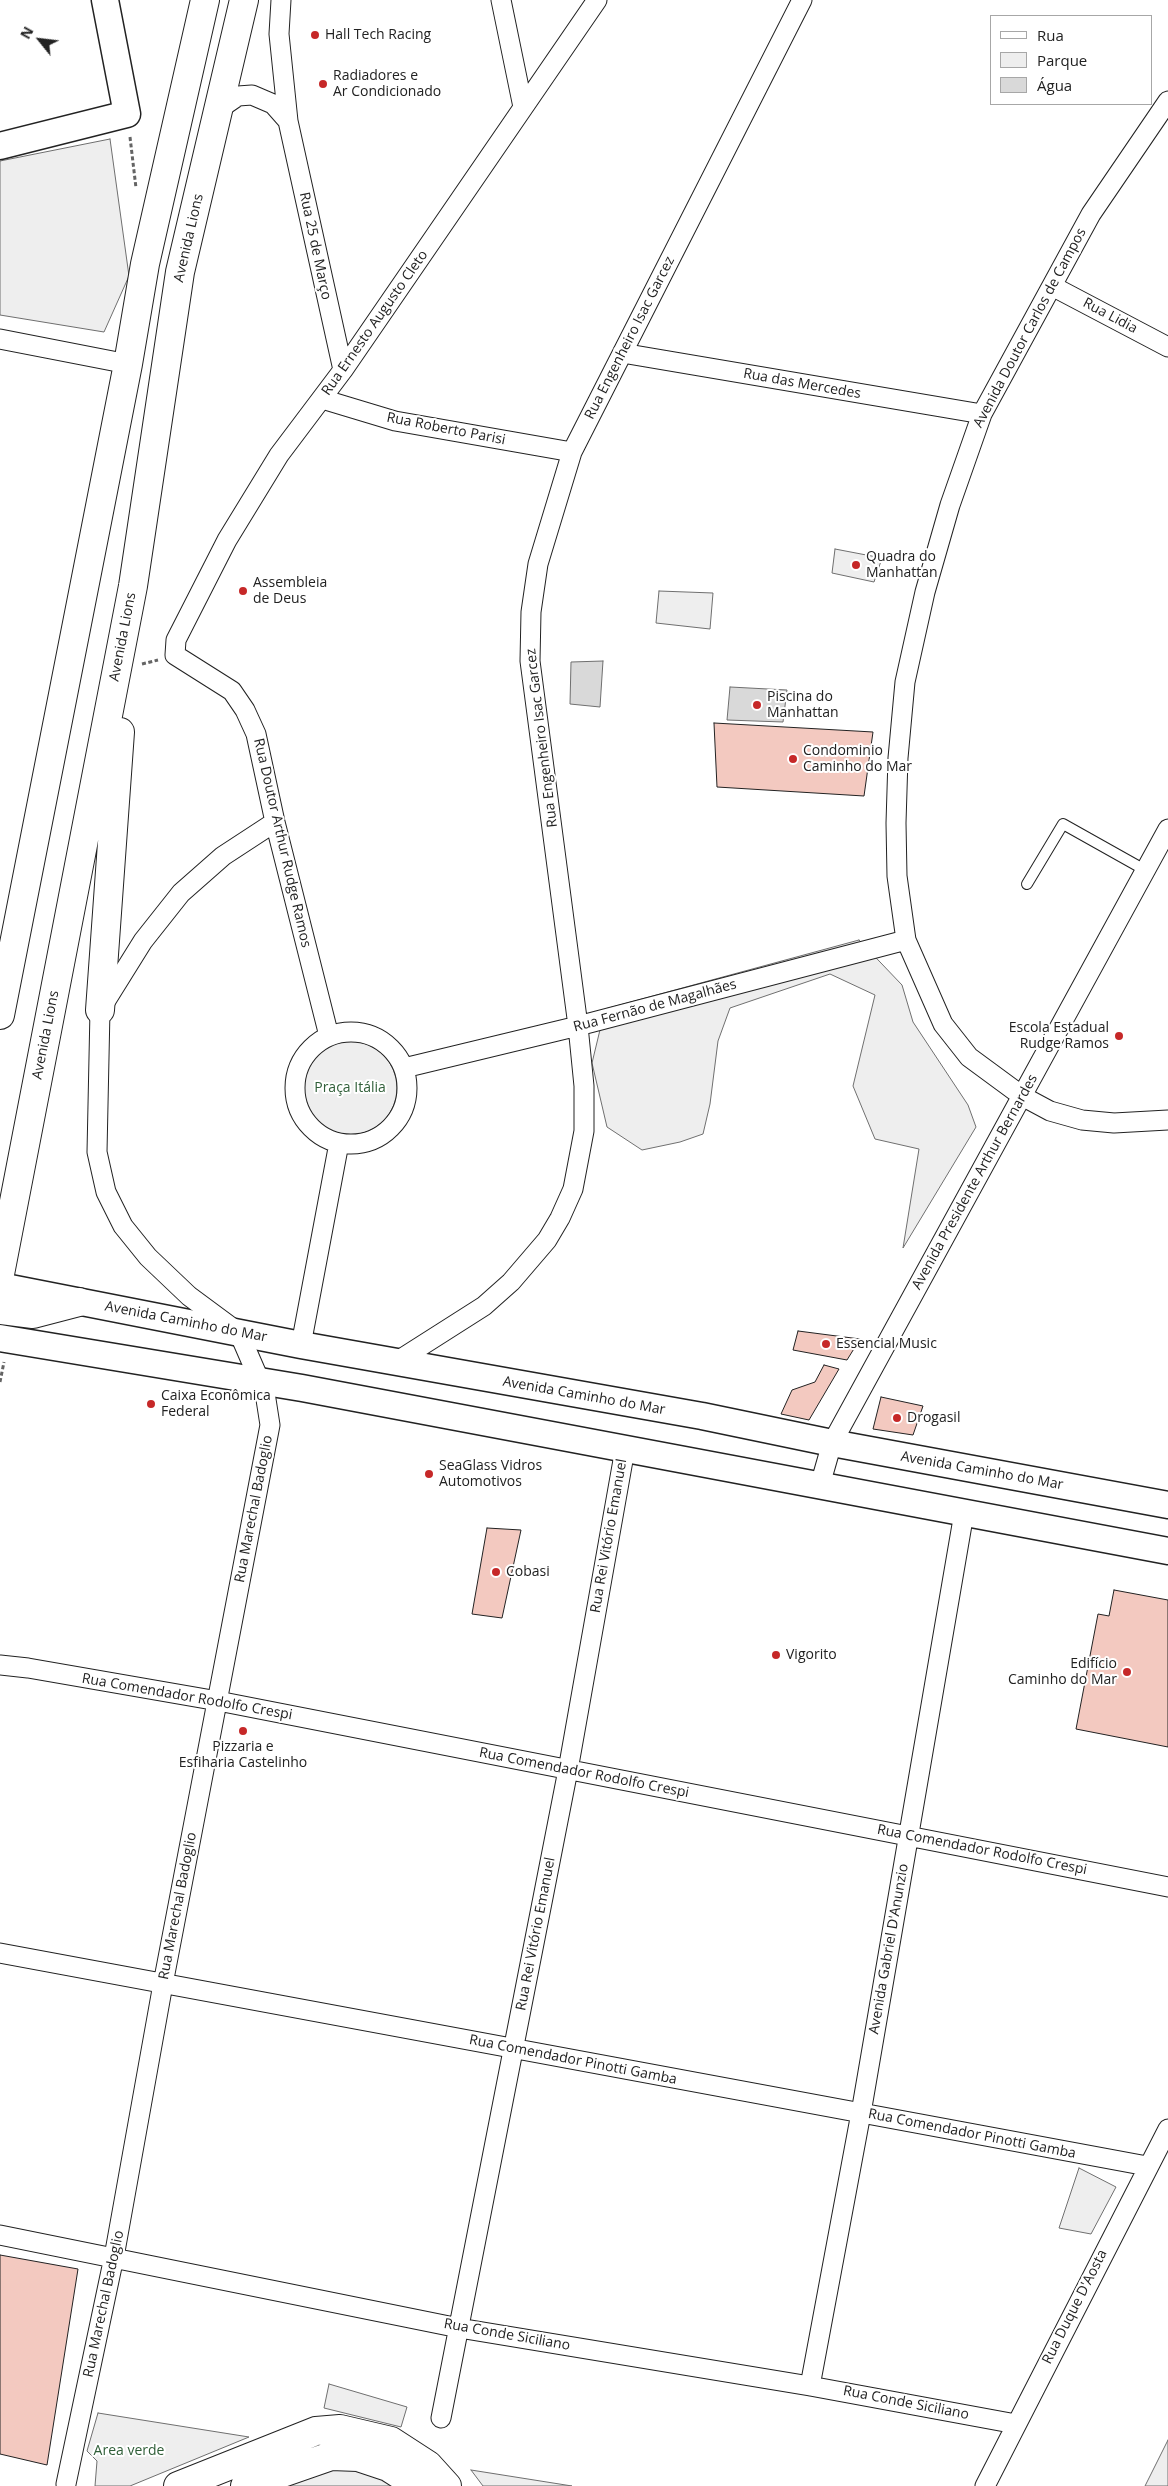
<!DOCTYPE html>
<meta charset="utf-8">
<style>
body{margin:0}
#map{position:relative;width:1168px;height:2486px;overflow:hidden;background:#fff;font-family:"Open Sans",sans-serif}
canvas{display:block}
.legend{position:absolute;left:990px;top:15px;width:162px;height:90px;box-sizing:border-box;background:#fff;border:1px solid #a7a7a7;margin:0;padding:6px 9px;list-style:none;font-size:15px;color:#222}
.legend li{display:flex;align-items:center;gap:10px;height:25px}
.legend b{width:25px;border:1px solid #a7a7a7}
.north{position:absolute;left:15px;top:15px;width:50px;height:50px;-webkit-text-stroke:4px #fff;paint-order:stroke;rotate:299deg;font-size:14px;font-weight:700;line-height:20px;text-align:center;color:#222}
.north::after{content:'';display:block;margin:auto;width:18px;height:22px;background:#222;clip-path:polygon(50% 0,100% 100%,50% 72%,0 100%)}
</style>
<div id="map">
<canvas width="1168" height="2486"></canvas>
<ul class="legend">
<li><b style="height:6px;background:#fff"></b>Rua</li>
<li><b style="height:14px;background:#eee"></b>Parque</li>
<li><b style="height:14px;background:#d9d9d9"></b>Água</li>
</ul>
<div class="north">N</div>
</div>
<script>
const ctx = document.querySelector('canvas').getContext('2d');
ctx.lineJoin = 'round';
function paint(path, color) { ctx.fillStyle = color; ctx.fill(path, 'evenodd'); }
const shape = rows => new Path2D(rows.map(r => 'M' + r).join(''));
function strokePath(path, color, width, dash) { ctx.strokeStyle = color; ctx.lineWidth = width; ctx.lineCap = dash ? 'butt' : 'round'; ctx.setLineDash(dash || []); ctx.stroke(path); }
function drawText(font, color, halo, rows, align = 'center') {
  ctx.font = font + ' "Open Sans",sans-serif'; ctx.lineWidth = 4; ctx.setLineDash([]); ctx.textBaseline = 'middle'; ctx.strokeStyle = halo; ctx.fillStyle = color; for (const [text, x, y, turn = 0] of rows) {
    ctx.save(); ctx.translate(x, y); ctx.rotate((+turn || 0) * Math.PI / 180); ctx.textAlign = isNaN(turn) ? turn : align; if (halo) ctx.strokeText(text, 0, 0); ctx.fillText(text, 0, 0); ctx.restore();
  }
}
const green = shape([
 [110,139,129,276,104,332,0,315,0,161,110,139],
 [835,549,882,558,874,582,832,573,835,549],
 [659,591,713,593,710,629,656,623,659,591],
 [859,940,902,985,913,1022,968,1105,976,1127,903,1248,919,1149,875,1139,853,1086,875,995,830,974,730,1008,718,1041,710,1104,703,1134,680,1142,642,1150,607,1127,592,1063,605,1009,859,940],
 '303 1088a47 47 0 1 1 94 0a47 47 0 1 1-94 0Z',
 [1079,2168,1116,2187,1091,2234,1059,2228,1079,2168],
 [329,2384,407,2407,401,2427,324,2408,329,2384],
 [98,2413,249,2437,130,2486,95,2486,97,2461,87,2451,98,2413],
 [1168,2440,1168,2486,1145,2486,1168,2440],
 [355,2463,406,2486,272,2486,355,2463],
 [471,2470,572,2486,483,2486,471,2470]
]);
const water = shape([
 [603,661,600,707,570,704,571,662,603,661],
 [730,687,787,690,783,722,727,720,730,687]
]);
const building = shape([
 [714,723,873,732,864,796,717,787,714,723],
 [798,1331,860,1339,847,1360,793,1350,798,1331],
 [824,1365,839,1369,809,1420,781,1414,792,1390,815,1382,824,1365],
 [881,1397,923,1406,913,1435,873,1429,881,1397],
 [487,1528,521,1530,502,1618,472,1614,487,1528],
 [1114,1590,1168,1600,1168,1747,1076,1729,1098,1614,1109,1616,1114,1590],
 [0,2255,78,2269,47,2465,0,2454,0,2255]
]);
const path = shape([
 [130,137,136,188],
 [142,664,158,660],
 [0,1382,4,1362]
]);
const lane = shape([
 [1027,884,1063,824,1145,870]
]);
const street = shape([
 [281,0,279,34,288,121,343,370],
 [501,0,523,107],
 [1168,101,1091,214,982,414,950,505,925,592,905,682,898,758,896,823,897,876,906,940,943,1024,969,1057,1022,1096,1050,1111,1082,1120,1114,1123,1168,1120],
 [219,109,238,96,252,95,273,104,288,121],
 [1052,286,1168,347],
 [0,339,128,364],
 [622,353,982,414],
 [322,399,395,421,572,452],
 '295 1088a56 56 0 1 1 112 0a56 56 0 1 1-112 0Z',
 [329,1036,275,822,256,734,245,710,232,691,175,655,176,640,227,540,279,455,343,370,597,0],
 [404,1068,578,1026,906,940],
 [301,1345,339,1143],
 [396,1362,484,1306,511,1282,547,1240,560,1218,573,1189,584,1131,584,1086,578,1026,530,661,531,612,538,564,572,452,802,0],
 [820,1485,832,1443,1168,829],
 [0,1665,28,1668,218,1701,1168,1887],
 [0,1953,1147,2166],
 [0,2235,459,2328,810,2386,1016,2424],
 [810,2386,861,2113,964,1513],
 [441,2418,568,1770,625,1449],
 [66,2484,114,2257,163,1984,270,1425,265,1393,239,1333,189,1296,148,1257,123,1226,106,1192,97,1152,100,1010,143,941,181,893,223,856,275,822],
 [985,2486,1168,2129]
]);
const secondary = shape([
 [0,146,127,114,105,0],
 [0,1286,301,1345,702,1416,832,1443,1168,1505],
 [0,1338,302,1388,1168,1551]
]);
const highway = shape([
 [100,1010,120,732],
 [0,1015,128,364,145,264,205,0],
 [0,1274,133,586,180,272,244,0],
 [0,1310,33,1314,79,1302],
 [178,2486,316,2431,340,2429,391,2441,428,2465,447,2486],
 [245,2486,331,2456,358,2457,388,2467,418,2486]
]);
const markers = [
 [315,35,5,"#c62828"],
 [323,84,5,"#c62828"],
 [856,565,5,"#c62828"],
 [243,591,5,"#c62828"],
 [757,705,5,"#c62828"],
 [793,759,5,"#c62828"],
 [1119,1036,5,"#c62828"],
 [826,1344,5,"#c62828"],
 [151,1404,5,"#c62828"],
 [897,1418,5,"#c62828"],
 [429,1474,5,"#c62828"],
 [496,1572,5,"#c62828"],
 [776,1655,5,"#c62828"],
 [1127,1672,5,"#c62828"],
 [243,1731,5,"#c62828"]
];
const poiNames = [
 ["Hall Tech Racing",325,35],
 ["Radiadores e",333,76],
 ["Ar Condicionado",333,92],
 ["Quadra do",866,557],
 ["Manhattan",866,573],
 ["Assembleia",253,583],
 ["de Deus",253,599],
 ["Piscina do",767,697],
 ["Manhattan",767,713],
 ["Condominio",803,751],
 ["Caminho do Mar",803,767],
 ["Escola Estadual",1109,1028,"right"],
 ["Rudge Ramos",1109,1044,"right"],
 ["Essencial Music",836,1344],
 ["Caixa Econômica",161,1396],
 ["Federal",161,1412],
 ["Drogasil",907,1418],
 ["SeaGlass Vidros",439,1466],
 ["Automotivos",439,1482],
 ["Cobasi",506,1572],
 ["Vigorito",786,1655],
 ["Edifício",1117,1664,"right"],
 ["Caminho do Mar",1117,1680,"right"],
 ["Pizzaria e",243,1747,"center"],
 ["Esfiharia Castelinho",243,1763,"center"]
];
const streetNames = [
 ["Avenida Lions",189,238,-77],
 ["Rua 25 de Março",315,246,78],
 ["Rua Lidia",1110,316,28],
 ["Rua Ernesto Augusto Cleto",375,323,-55],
 ["Avenida Doutor Carlos de Campos",1030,328,-62],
 ["Rua Engenheiro Isac Garcez",630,338,-63],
 ["Rua das Mercedes",802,384,10],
 ["Rua Roberto Parisi",446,429,11],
 ["Avenida Lions",123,637,-79],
 ["Rua Engenheiro Isac Garcez",542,738,-97],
 ["Rua Doutor Arthur Rudge Ramos",282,843,77],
 ["Rua Fernão de Magalhães",655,1006,-15],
 ["Avenida Lions",46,1035,-79],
 ["Avenida Presidente Arthur Bernardes",975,1182,-61],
 ["Avenida Caminho do Mar",186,1322,11],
 ["Avenida Caminho do Mar",584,1396,10],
 ["Avenida Caminho do Mar",982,1471,10],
 ["Rua Marechal Badoglio",254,1509,-79],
 ["Rua Rei Vitório Emanuel",609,1536,-80],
 ["Rua Comendador Rodolfo Crespi",187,1697,10],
 ["Rua Comendador Rodolfo Crespi",584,1773,11],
 ["Rua Comendador Rodolfo Crespi",982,1850,11],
 ["Rua Marechal Badoglio",178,1906,-79],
 ["Rua Rei Vitório Emanuel",536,1934,-79],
 ["Avenida Gabriel D'Anunzio",889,1949,-80],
 ["Rua Comendador Pinotti Gamba",573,2060,11],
 ["Rua Comendador Pinotti Gamba",972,2134,11],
 ["Rua Marechal Badoglio",104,2304,-78],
 ["Rua Duque D'Aosta",1075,2307,-63],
 ["Rua Conde Siciliano",507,2335,10],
 ["Rua Conde Siciliano",906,2403,11]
];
const parkNames = [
 ["Praça Itália",350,1088],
 ["Area verde",129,2451]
];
paint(green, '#eee');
strokePath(green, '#6f6f6f', 1);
paint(water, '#d9d9d9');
strokePath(water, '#6f6f6f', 1);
paint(building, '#f3c9c0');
strokePath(building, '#222', 1);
strokePath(lane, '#222', 12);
strokePath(street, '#222', 21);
strokePath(secondary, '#222', 29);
strokePath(highway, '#222', 30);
strokePath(path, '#646464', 3, [4, 2.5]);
strokePath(lane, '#fff', 10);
strokePath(street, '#fff', 19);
strokePath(secondary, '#fff', 26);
strokePath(highway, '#fff', 28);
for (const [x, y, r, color] of markers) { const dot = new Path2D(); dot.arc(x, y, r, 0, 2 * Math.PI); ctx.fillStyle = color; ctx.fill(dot); strokePath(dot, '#fff', 2); }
drawText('14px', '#222', '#fff', poiNames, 'left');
drawText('14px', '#222', '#fff', streetNames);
drawText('14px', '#2f5e38', '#fff', parkNames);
</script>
